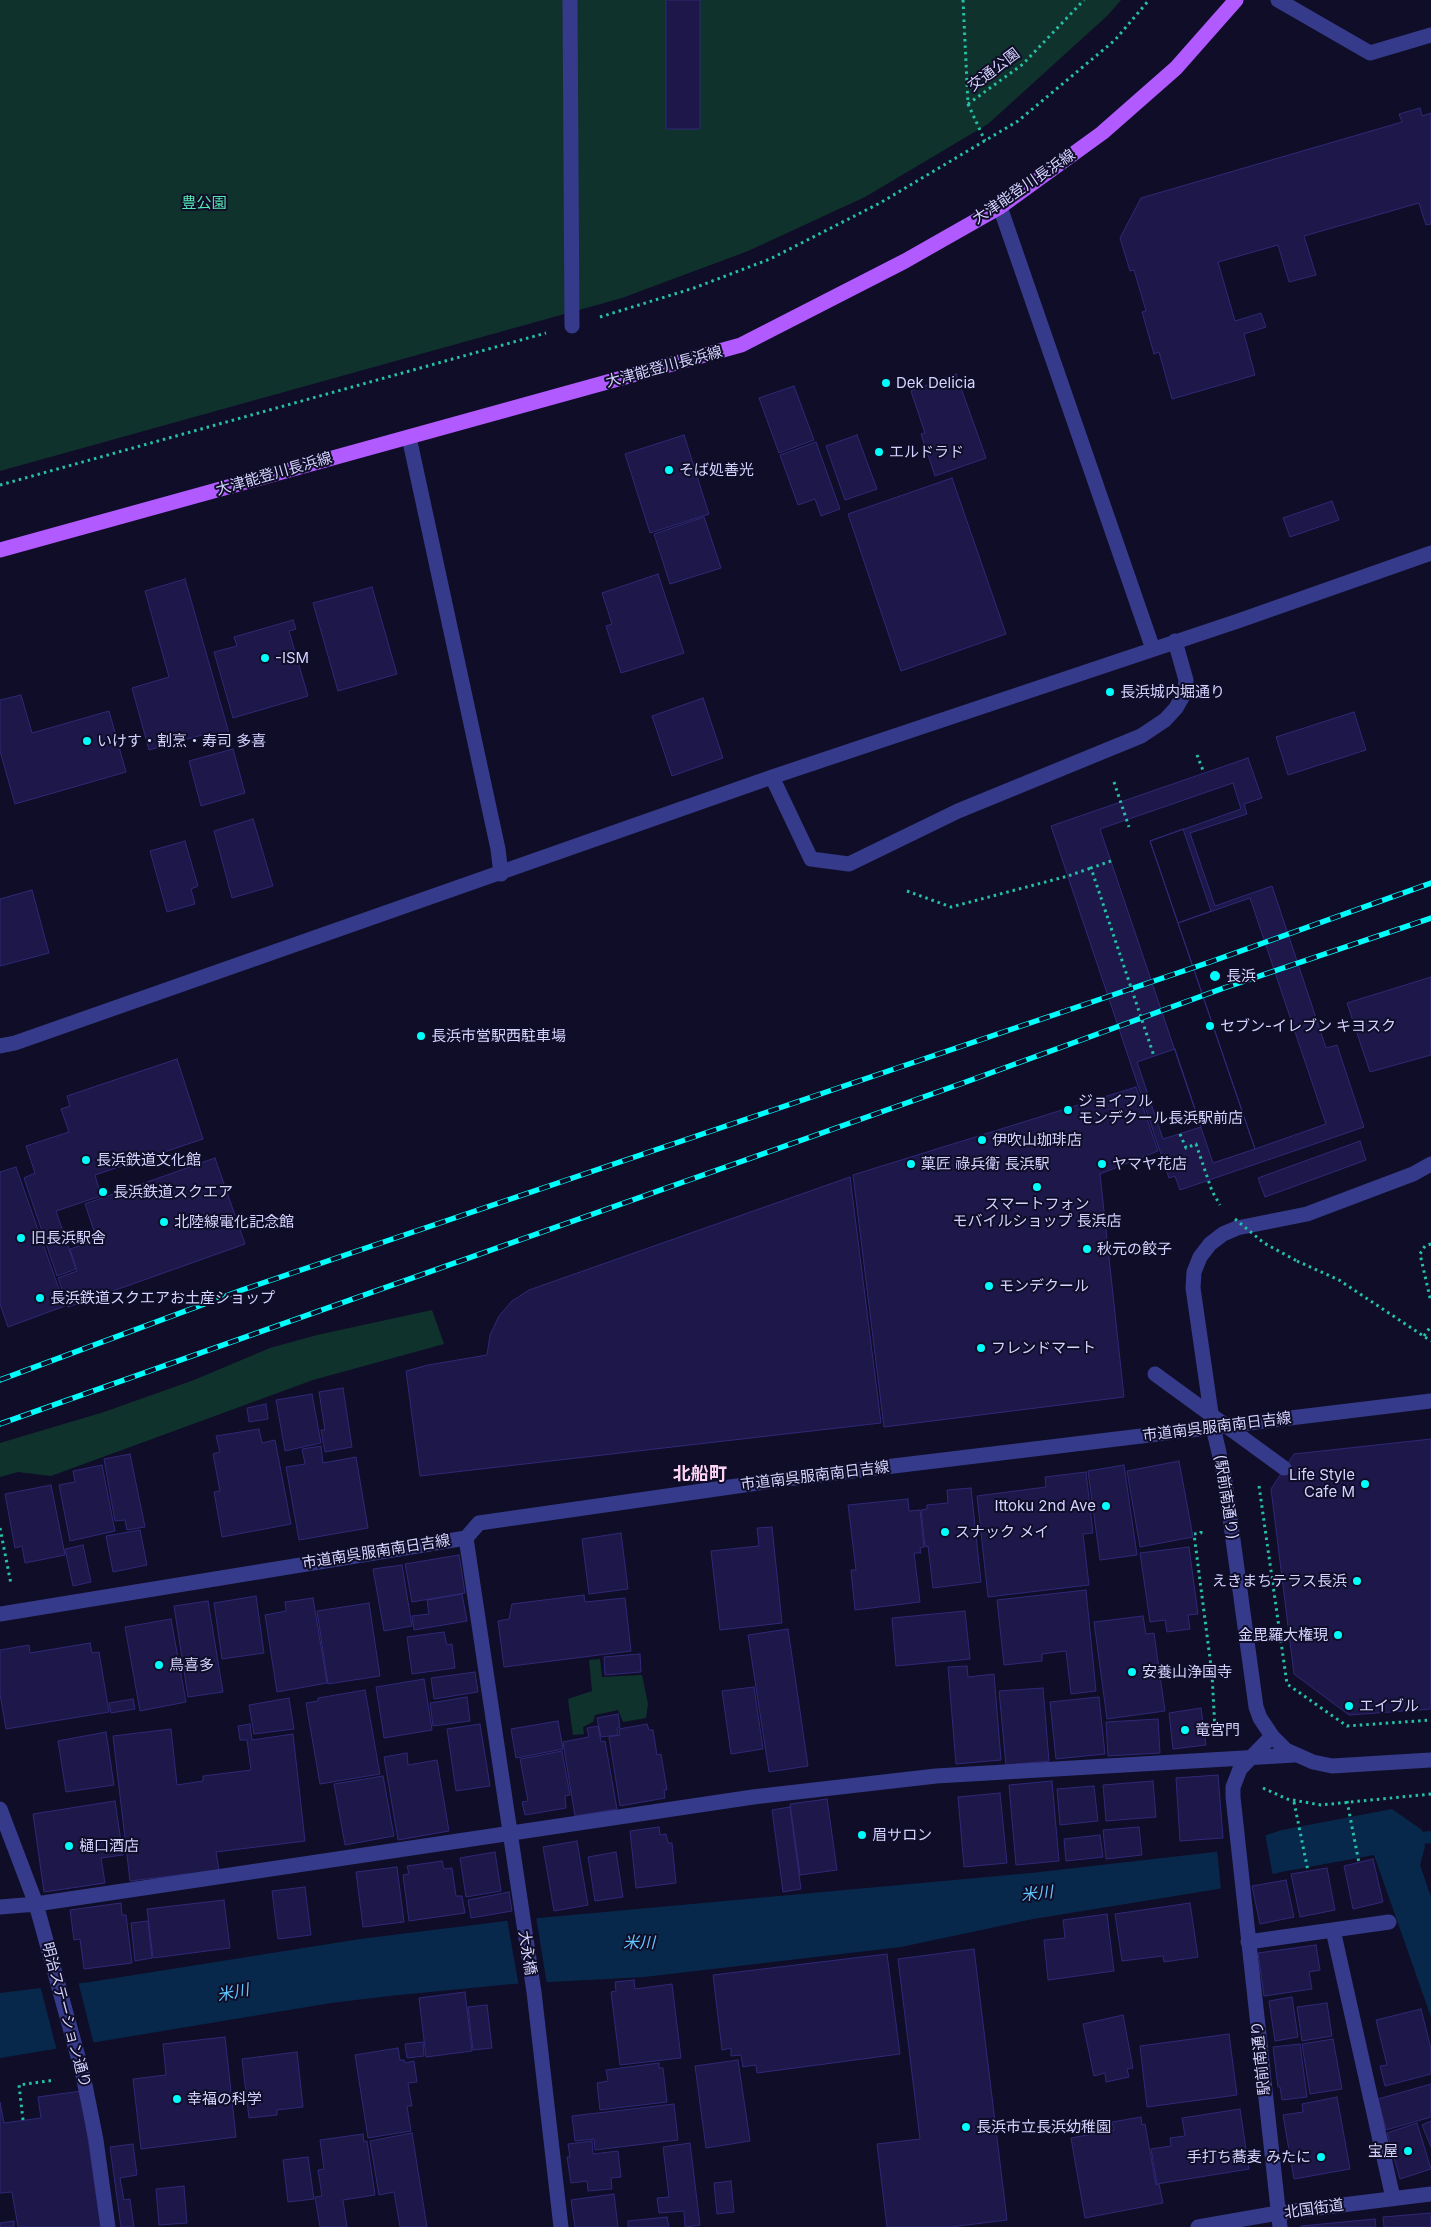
<!DOCTYPE html>
<meta charset="utf-8">
<style>
body{margin:0}
canvas{display:block;background:#0f0d27}
</style>
<canvas width="1431" height="2227"></canvas>
<script>
const ctx = document.querySelector('canvas').getContext('2d');
ctx.lineJoin = 'round';
function paint(path, color) { ctx.fillStyle = color; ctx.fill(path, 'evenodd'); }
const shape = rows => new Path2D(rows.map(r => 'M' + r).join(''));
function strokePath(path, color, width, dash) { ctx.strokeStyle = color; ctx.lineWidth = width; ctx.lineCap = dash ? 'butt' : 'round'; ctx.setLineDash(dash || []); ctx.stroke(path); }
function drawText(font, color, halo, rows, align = 'center') {
  ctx.font = font + ' Inter,"Noto Sans JP",sans-serif'; ctx.lineWidth = 4; ctx.setLineDash([]); ctx.textBaseline = 'middle'; ctx.strokeStyle = halo; ctx.fillStyle = color; for (const [text, x, y, turn = 0] of rows) {
    ctx.save(); ctx.translate(x, y); ctx.rotate((+turn || 0) * Math.PI / 180); ctx.textAlign = isNaN(turn) ? turn : align; if (halo) ctx.strokeText(text, 0, 0); ctx.fillText(text, 0, 0); ctx.restore();
  }
}
const green = shape([
 [0,0,1121,0,1107,16,988,124,865,197,748,251,622,298,0,471],
 [432,1310,444,1344,313,1380,51,1476,18,1472,0,1477,0,1443,104,1412,194,1380,270,1348,317,1335],
 [600,1659,602,1677,642,1675,648,1704,646,1718,623,1722,618,1710,595,1715,593,1722,583,1727,584,1734,573,1735,568,1699,592,1691,589,1660]
]);
const water = shape([
 [1392,1809,1422,1830,1425,1847,1420,1865,1431,1897,1431,2017,1374,1855,1281,1872,1218,1889,1033,1919,901,1947,644,1977,512,1984,389,1996,331,2003,0,2058,0,1993,90,1982,360,1939,506,1921,1031,1873,1215,1852,1282,1830]
]);
const pier = shape([
 [1265,1833,1273,1877,1221,1890,1217,1849],
 [536,1916,547,1985,519,1987,507,1919],
 [78,1981,94,2045,57,2051,40,1985]
]);
const stream = shape([
 [1406,1840,1431,1837]
]);
const building = shape([
 [666,0,700,0,700,129,666,129,666,0],
 [1420,108,1422,116,1431,113,1431,224,1426,225,1419,203,1304,236,1316,275,1289,282,1278,245,1218,262,1235,321,1261,313,1266,327,1244,334,1255,375,1172,399,1159,352,1154,354,1142,312,1146,311,1134,270,1130,271,1120,238,1141,198,1402,122,1399,114,1420,108],
 [956,374,986,458,935,476,921,434,925,433,911,391,956,374],
 [794,386,814,440,779,453,759,398,794,386],
 [684,435,709,514,650,533,625,454,684,435],
 [857,435,877,489,845,500,826,446,857,435],
 [816,442,840,509,821,516,815,499,798,505,780,455,816,442],
 [952,478,1006,634,901,671,848,514,952,478],
 [1332,501,1339,520,1290,537,1283,518,1332,501],
 [704,517,721,568,670,584,654,534,704,517],
 [658,574,684,653,621,673,606,626,612,624,602,593,658,574],
 [185,579,229,733,204,739,202,735,149,750,132,688,169,677,145,591,185,579],
 [372,587,397,674,338,691,313,603,372,587],
 [293,620,296,629,289,631,308,696,233,718,214,652,237,646,234,637,293,620],
 [21,695,32,733,109,711,126,772,15,804,0,751,0,700,21,695],
 [703,698,723,758,672,776,652,716,703,698],
 [1354,712,1366,750,1288,775,1276,737,1354,712],
 [233,749,245,793,201,806,189,761,233,749],
 [1248,758,1262,798,1244,804,1247,814,1190,833,1215,906,1272,886,1326,1048,1337,1045,1364,1127,1180,1190,1175,1176,1169,1178,1051,826,1248,758],
 [1233,783,1241,809,1150,841,1255,1149,1213,1163,1100,829,1233,783],
 [253,819,273,886,232,898,214,831,253,819],
 [1183,829,1211,911,1178,923,1150,841,1183,829],
 [185,841,198,886,191,889,195,904,167,912,150,851,185,841],
 [32,890,49,953,0,966,0,899,32,890],
 [1250,898,1326,1124,1255,1149,1178,923,1250,898],
 [1431,977,1431,1055,1370,1072,1347,1003,1431,977],
 [1175,1049,1201,1127,1163,1139,1137,1062,1175,1049],
 [177,1059,203,1139,95,1175,101,1196,56,1211,76,1269,57,1276,24,1178,35,1173,26,1146,69,1132,61,1109,70,1106,67,1096,177,1059],
 [1136,1087,1158,1151,1100,1174,1124,1397,884,1427,853,1175,1136,1087],
 [1360,1141,1366,1160,1265,1197,1258,1178,1360,1141],
 [215,1158,245,1244,68,1307,58,1278,77,1271,70,1249,97,1240,85,1204,215,1158],
 [16,1167,65,1306,8,1327,0,1304,0,1172,16,1167],
 [850,1177,881,1423,420,1476,406,1371,428,1365,487,1355,490,1335,499,1316,512,1301,529,1290,850,1177],
 [343,1388,352,1447,325,1452,321,1430,325,1430,319,1392,343,1388],
 [312,1394,321,1443,285,1451,276,1400,312,1394],
 [266,1404,268,1419,249,1422,247,1408,266,1404],
 [259,1429,262,1443,275,1440,291,1524,222,1537,214,1492,220,1491,213,1454,220,1452,216,1436,259,1429],
 [1431,1439,1431,1709,1349,1715,1294,1674,1271,1489,1294,1454,1431,1439],
 [321,1446,323,1463,356,1457,368,1528,299,1540,286,1467,305,1464,302,1449,321,1446],
 [130,1454,145,1527,127,1530,125,1520,115,1521,104,1459,130,1454],
 [1179,1461,1193,1537,1140,1547,1127,1471,1179,1461],
 [102,1465,115,1531,70,1541,59,1485,75,1482,73,1471,102,1465],
 [1124,1465,1137,1555,1100,1560,1088,1471,1124,1465],
 [1086,1472,1093,1533,1083,1534,1089,1585,988,1597,977,1496,1046,1487,1045,1477,1086,1472],
 [51,1485,65,1555,25,1563,22,1546,15,1548,5,1494,51,1485],
 [971,1488,981,1582,933,1588,928,1546,925,1547,921,1510,927,1509,927,1505,948,1503,947,1490,971,1488],
 [908,1499,909,1511,920,1510,924,1547,920,1548,921,1553,914,1553,920,1602,855,1610,851,1570,856,1570,848,1505,908,1499],
 [772,1527,782,1623,720,1630,711,1551,759,1546,757,1528,772,1527],
 [140,1530,147,1565,113,1572,106,1536,140,1530],
 [621,1533,628,1589,589,1594,582,1539,621,1533],
 [83,1545,91,1582,73,1586,65,1549,83,1545],
 [1189,1547,1198,1614,1188,1615,1190,1629,1167,1632,1165,1620,1150,1622,1140,1553,1189,1547],
 [459,1555,465,1593,412,1602,405,1564,459,1555],
 [402,1565,412,1626,384,1631,373,1569,402,1565],
 [1086,1590,1096,1691,1071,1694,1066,1651,1042,1654,1042,1661,1004,1665,997,1600,1086,1590],
 [462,1594,467,1621,414,1630,412,1616,429,1614,427,1600,462,1594],
 [584,1595,585,1602,625,1598,631,1651,504,1667,498,1621,509,1619,512,1604,584,1595],
 [256,1596,264,1653,222,1659,214,1603,256,1596],
 [313,1598,327,1683,277,1692,265,1615,286,1611,285,1602,313,1598],
 [208,1601,223,1692,188,1697,174,1606,208,1601],
 [369,1603,380,1676,328,1684,317,1611,369,1603],
 [965,1611,970,1659,896,1666,892,1618,965,1611],
 [1143,1616,1146,1634,1154,1633,1165,1711,1107,1719,1094,1622,1143,1616],
 [171,1619,186,1702,140,1711,125,1627,171,1619],
 [788,1629,808,1766,769,1772,748,1635,788,1629],
 [444,1632,447,1645,452,1644,455,1668,412,1674,407,1637,444,1632],
 [90,1643,92,1653,99,1652,109,1712,6,1729,0,1694,0,1650,29,1645,30,1653,90,1643],
 [640,1654,641,1672,605,1675,604,1657,640,1654],
 [967,1666,968,1677,994,1674,1001,1760,956,1764,948,1667,967,1666],
 [475,1672,478,1692,434,1699,431,1678,475,1672],
 [424,1679,432,1730,384,1738,376,1687,424,1679],
 [754,1687,763,1749,731,1754,722,1691,754,1687],
 [1043,1688,1049,1761,1006,1765,999,1691,1043,1688],
 [365,1690,380,1774,320,1784,306,1703,318,1701,318,1698,365,1690],
 [467,1697,470,1721,433,1726,430,1703,467,1697],
 [1099,1697,1105,1754,1056,1759,1050,1702,1099,1697],
 [289,1698,294,1729,254,1734,249,1705,289,1698],
 [133,1699,135,1709,111,1713,109,1703,133,1699],
 [1201,1708,1206,1745,1173,1749,1169,1713,1201,1708],
 [618,1714,620,1727,617,1728,618,1735,601,1737,597,1718,618,1714],
 [1158,1719,1160,1753,1108,1756,1106,1722,1158,1719],
 [558,1721,563,1749,516,1758,511,1729,558,1721],
 [250,1724,252,1740,293,1734,305,1841,216,1852,219,1870,130,1881,113,1736,171,1729,177,1785,203,1781,203,1776,251,1770,247,1740,240,1740,238,1726,250,1724],
 [480,1724,490,1786,456,1791,447,1729,480,1724],
 [647,1724,649,1730,653,1730,657,1755,661,1754,667,1790,664,1790,665,1798,620,1806,609,1737,620,1735,619,1729,647,1724],
 [598,1726,601,1742,605,1741,617,1809,575,1816,563,1742,589,1737,587,1728,598,1726],
 [106,1732,114,1785,66,1792,58,1741,106,1732],
 [562,1751,570,1795,565,1796,566,1808,525,1815,522,1802,528,1801,520,1759,562,1751],
 [407,1753,408,1765,437,1760,449,1831,398,1840,384,1757,407,1753],
 [1218,1775,1223,1838,1180,1841,1176,1778,1218,1775],
 [383,1776,394,1836,345,1845,334,1784,383,1776],
 [1052,1781,1059,1861,1016,1865,1009,1785,1052,1781],
 [1153,1781,1156,1817,1106,1821,1103,1785,1153,1781],
 [1094,1786,1098,1821,1060,1825,1057,1789,1094,1786],
 [1000,1793,1007,1863,964,1867,958,1797,1000,1793],
 [827,1799,837,1870,800,1875,790,1804,827,1799],
 [115,1801,123,1855,101,1858,105,1883,44,1892,33,1814,115,1801],
 [790,1807,801,1889,783,1892,772,1810,790,1807],
 [659,1827,660,1835,666,1834,668,1843,672,1843,676,1883,636,1888,630,1831,659,1827],
 [1139,1827,1142,1855,1106,1859,1103,1830,1139,1827],
 [1100,1835,1103,1857,1066,1861,1064,1839,1100,1835],
 [577,1841,588,1905,554,1911,543,1847,577,1841],
 [495,1852,501,1891,466,1897,460,1858,495,1852],
 [616,1852,623,1897,595,1901,588,1857,616,1852],
 [1373,1859,1383,1902,1353,1909,1344,1866,1373,1859],
 [442,1861,444,1869,452,1868,456,1896,462,1896,465,1913,409,1921,403,1875,409,1874,407,1866,442,1861],
 [397,1867,404,1922,363,1927,356,1872,397,1867],
 [1327,1868,1335,1910,1300,1917,1291,1874,1327,1868],
 [1286,1880,1294,1917,1260,1924,1252,1886,1286,1880],
 [305,1887,311,1935,278,1939,272,1891,305,1887],
 [509,1892,512,1911,471,1918,468,1900,509,1892],
 [224,1900,230,1948,153,1958,147,1909,224,1900],
 [121,1903,122,1915,126,1915,132,1963,84,1969,80,1939,74,1940,70,1910,121,1903],
 [1190,1903,1198,1957,1164,1962,1163,1956,1122,1961,1115,1914,1190,1903],
 [1107,1914,1114,1971,1048,1980,1044,1940,1065,1938,1063,1920,1107,1914],
 [148,1921,152,1958,135,1961,131,1923,148,1921],
 [1316,1945,1320,1970,1309,1972,1312,1989,1264,1996,1258,1953,1316,1945],
 [974,1949,1007,2220,951,2227,887,2227,877,2144,920,2139,898,1959,974,1949],
 [887,1954,900,2054,757,2073,756,2065,743,2067,741,2055,731,2056,731,2048,722,2050,713,1975,887,1954],
 [634,1980,635,1989,672,1984,681,2058,620,2065,611,1992,616,1991,615,1982,634,1980],
 [465,1992,472,2051,426,2057,419,1998,465,1992],
 [1292,1997,1298,2037,1275,2041,1269,2001,1292,1997],
 [1327,2003,1332,2036,1302,2041,1297,2007,1327,2003],
 [487,2005,492,2048,473,2050,468,2007,487,2005],
 [1421,2009,1431,2049,1431,2074,1385,2086,1380,2066,1387,2065,1376,2020,1421,2009],
 [1123,2015,1133,2068,1127,2069,1129,2077,1106,2082,1105,2073,1094,2076,1083,2024,1123,2015],
 [1229,2034,1237,2095,1147,2107,1140,2046,1229,2034],
 [225,2037,236,2137,141,2149,133,2079,166,2075,163,2044,225,2037],
 [1333,2039,1342,2089,1310,2094,1302,2044,1333,2039],
 [423,2042,424,2056,407,2058,405,2044,423,2042],
 [1300,2044,1307,2097,1282,2100,1280,2087,1278,2087,1273,2047,1300,2044],
 [398,2048,400,2060,404,2060,405,2063,414,2061,417,2082,408,2083,412,2106,407,2106,411,2131,368,2138,355,2055,398,2048],
 [297,2052,303,2107,277,2110,277,2115,249,2118,242,2059,297,2052],
 [738,2060,750,2141,706,2148,695,2066,738,2060],
 [659,2063,659,2068,663,2068,667,2102,600,2110,597,2083,608,2081,606,2070,659,2063],
 [1431,2084,1431,2117,1386,2130,1378,2099,1431,2084],
 [81,2091,101,2227,18,2227,12,2192,0,2193,0,2102,4,2123,41,2118,38,2097,81,2091],
 [1337,2097,1350,2169,1294,2179,1283,2115,1303,2112,1302,2104,1337,2097],
 [674,2104,678,2140,595,2150,594,2139,575,2141,572,2116,674,2104],
 [1240,2109,1249,2169,1157,2184,1151,2149,1171,2146,1170,2138,1185,2136,1182,2118,1240,2109],
 [1141,2117,1142,2125,1145,2124,1156,2185,1159,2184,1163,2203,1085,2218,1071,2138,1114,2130,1112,2122,1141,2117],
 [1431,2121,1431,2147,1422,2125,1431,2121],
 [1417,2123,1431,2169,1400,2179,1387,2133,1417,2123],
 [412,2133,427,2227,400,2227,394,2192,379,2195,370,2141,412,2133],
 [363,2134,364,2142,367,2141,375,2195,343,2200,347,2227,320,2227,315,2197,322,2196,318,2170,324,2169,320,2140,363,2134],
 [592,2141,593,2154,618,2151,621,2177,611,2178,612,2189,588,2191,587,2181,571,2183,567,2157,570,2157,568,2144,592,2141],
 [690,2143,700,2225,685,2227,684,2211,659,2213,657,2198,669,2197,663,2147,690,2143],
 [133,2144,137,2175,120,2178,124,2200,130,2199,134,2227,121,2227,110,2147,133,2144],
 [308,2157,314,2199,288,2202,283,2160,308,2157],
 [731,2181,734,2212,717,2214,714,2183,731,2181],
 [184,2186,187,2223,159,2225,156,2189,184,2186],
 [614,2194,618,2227,575,2227,571,2200,614,2194],
 [1431,2213,1431,2227,1384,2227,1383,2217,1431,2213],
 [667,2217,669,2227,628,2227,628,2221,667,2217],
 [1375,2219,1376,2227,1301,2227,1301,2226,1375,2219],
 [14,2221,14,2227,0,2227,0,2223,14,2221]
]);
const path = shape([
 [963,0,968,104,1023,64,1084,0],
 [968,104,985,141],
 [600,317,694,288,770,259,880,203,1018,121,1115,40,1149,0],
 [0,485,546,333],
 [1197,755,1204,773],
 [1114,782,1129,827],
 [1111,861,1091,868,1154,1056],
 [907,891,951,907,1068,876,1091,868],
 [1180,1134,1186,1148,1196,1144,1212,1191,1220,1205],
 [1431,1244,1425,1246,1420,1254,1431,1302],
 [1297,1261,1339,1280,1431,1341],
 [1424,1336,1431,1326],
 [1259,1486,1287,1684,1347,1726,1431,1720],
 [0,1528,11,1584],
 [1201,1531,1201,1533,1194,1534,1212,1674,1215,1730],
 [1263,1788,1287,1799,1321,1805,1431,1794],
 [1347,1801,1359,1863],
 [1294,1802,1308,1871],
 [23,2120,19,2085,55,2080]
]);
const minor = shape([
 [570,0,572,326],
 [1278,0,1370,53,1431,35],
 [1000,207,1153,649],
 [409,437,498,849,501,874],
 [772,777,811,859,849,864,958,811,1141,736,1165,720,1176,708,1185,692,1186,680,1175,641],
 [0,1046,15,1043,772,777,1238,621,1431,553],
 [1431,1164,1413,1174,1307,1214,1237,1228,1223,1234,1210,1244,1200,1257,1194,1272,1193,1288,1213,1427,1224,1474,1256,1707,1260,1718,1272,1736,1286,1750,1313,1762,1332,1766,1431,1760],
 [466,1538,534,1992,561,2227],
 [0,1614,466,1538,479,1523,786,1479,1431,1401],
 [1272,1736,1240,1769,1233,1787,1233,1797,1280,2227],
 [0,1809,36,1904,83,2075,96,2140,108,2227],
 [0,1907,36,1904,753,1797,936,1776,1295,1755],
 [1333,1930,1393,2198],
 [1248,1942,1389,1922],
 [1198,2227,1278,2213,1431,2194]
]);
const major = shape([
 [0,550,741,345,905,261,1000,207,1102,133,1176,68,1236,0]
]);
const rail = shape([
 [0,1380,242,1290,1210,962,1431,883],
 [0,1424,963,1083,1221,989,1431,918]
]);
const pathBridge = shape([
 [1235,1219,1264,1243,1297,1261]
]);
const minorBridge = shape([
 [1155,1374,1284,1468]
]);
const markers = [
 [886,383,5,"#00fefd"],
 [879,452,5,"#00fefd"],
 [669,470,5,"#00fefd"],
 [265,658,5,"#00fefd"],
 [1110,692,5,"#00fefd"],
 [87,741,5,"#00fefd"],
 [1215,976,6,"#00fefd"],
 [1210,1026,5,"#00fefd"],
 [421,1036,5,"#00fefd"],
 [1068,1110,5,"#00fefd"],
 [982,1140,5,"#00fefd"],
 [86,1160,5,"#00fefd"],
 [911,1164,5,"#00fefd"],
 [1102,1164,5,"#00fefd"],
 [1037,1187,5,"#00fefd"],
 [103,1192,5,"#00fefd"],
 [164,1222,5,"#00fefd"],
 [21,1238,5,"#00fefd"],
 [1087,1249,5,"#00fefd"],
 [989,1286,5,"#00fefd"],
 [40,1298,5,"#00fefd"],
 [981,1348,5,"#00fefd"],
 [1365,1484,5,"#00fefd"],
 [1106,1506,5,"#00fefd"],
 [945,1532,5,"#00fefd"],
 [1357,1581,5,"#00fefd"],
 [1338,1635,5,"#00fefd"],
 [159,1665,5,"#00fefd"],
 [1132,1672,5,"#00fefd"],
 [1349,1706,5,"#00fefd"],
 [1185,1730,5,"#00fefd"],
 [862,1835,5,"#00fefd"],
 [69,1846,5,"#00fefd"],
 [177,2099,5,"#00fefd"],
 [966,2127,5,"#00fefd"],
 [1408,2151,5,"#00fefd"],
 [1321,2157,5,"#00fefd"]
];
const streetNames = [
 ["交通公園",994,70,-37],
 ["大津能登川長浜線",1024,187,-34],
 ["大津能登川長浜線",664,367,-15],
 ["大津能登川長浜線",274,474,-16],
 ["市道南呉服南南日吉線",1217,1427,-7],
 ["市道南呉服南南日吉線",815,1476,-7],
 ["(駅前南通り)",1226,1497,81],
 ["市道南呉服南南日吉線",376,1552,-9],
 ["大永橋",527,1953,81],
 ["明治ステーション通り",66,2015,75],
 ["駅前南通り",1261,2058,-96],
 ["北国街道",1314,2209,-8]
];
const parkNames = [
 ["豊公園",204,203]
];
const poiNames = [
 ["Dek Delicia",896,383],
 ["エルドラド",889,452],
 ["そば処善光",679,470],
 ["-ISM",275,658],
 ["長浜城内堀通り",1120,692],
 ["いけす・割烹・寿司 多喜",97,741],
 ["長浜",1226,976],
 ["セブン-イレブン キヨスク",1220,1026],
 ["長浜市営駅西駐車場",431,1036],
 ["ジョイフル",1078,1101],
 ["モンデクール長浜駅前店",1078,1118],
 ["伊吹山珈琲店",992,1140],
 ["長浜鉄道文化館",96,1160],
 ["菓匠 祿兵衛 長浜駅",921,1164],
 ["ヤマヤ花店",1112,1164],
 ["長浜鉄道スクエア",113,1192],
 ["スマートフォン",1037,1204,"center"],
 ["モバイルショップ 長浜店",1037,1221,"center"],
 ["北陸線電化記念館",174,1222],
 ["旧長浜駅舎",31,1238],
 ["秋元の餃子",1097,1249],
 ["モンデクール",999,1286],
 ["長浜鉄道スクエアお土産ショップ",50,1298],
 ["フレンドマート",991,1348],
 ["Life Style",1355,1475,"right"],
 ["Cafe M",1355,1492,"right"],
 ["Ittoku 2nd Ave",1096,1506,"right"],
 ["スナック メイ",955,1532],
 ["えきまちテラス長浜",1347,1581,"right"],
 ["金毘羅大権現",1328,1635,"right"],
 ["鳥喜多",169,1665],
 ["安養山浄国寺",1142,1672],
 ["エイブル",1359,1706],
 ["竜宮門",1195,1730],
 ["眉サロン",872,1835],
 ["樋口酒店",79,1846],
 ["幸福の科学",187,2099],
 ["長浜市立長浜幼稚園",976,2127],
 ["宝屋",1398,2151,"right"],
 ["手打ち蕎麦 みたに",1311,2157,"right"]
];
const waterNames = [
 ["米川",1037,1894,-6],
 ["米川",639,1943],
 ["米川",233,1993,-11]
];
const quarterNames = [
 ["北船町",700,1475]
];
paint(green, '#10322d');
paint(water, '#08284b');
paint(pier, '#0f0d27');
strokePath(stream, '#08284b', 12);
paint(building, '#1d1849');
strokePath(building, '#2f2877', 1);
strokePath(path, '#25c1a7', 3, [2.5, 4]);
strokePath(minor, '#353a8a', 15);
strokePath(major, '#b05aff', 15);
strokePath(rail, '#00fefd', 5.5);
strokePath(rail, '#0f0d27', 4, [11]);
strokePath(pathBridge, '#25c1a7', 3, [2.5, 4]);
strokePath(minorBridge, '#353a8a', 15);
for (const [x, y, r, color] of markers) { const dot = new Path2D(); dot.arc(x, y, r, 0, 2 * Math.PI); ctx.fillStyle = color; ctx.fill(dot); strokePath(dot, '#0f0d27', 2); }
drawText('15px', '#d4d3ff', '#0f0d27', streetNames);
drawText('15px', '#55e9b4', '#0f0d27', parkNames);
drawText('15px', '#d4d3ff', '#0f0d27', poiNames, 'left');
drawText('italic 16px', '#61c7ff', '#0f0d27', waterNames);
drawText('bold 18px', '#ffd5f4', '#0f0d27', quarterNames);
</script>
